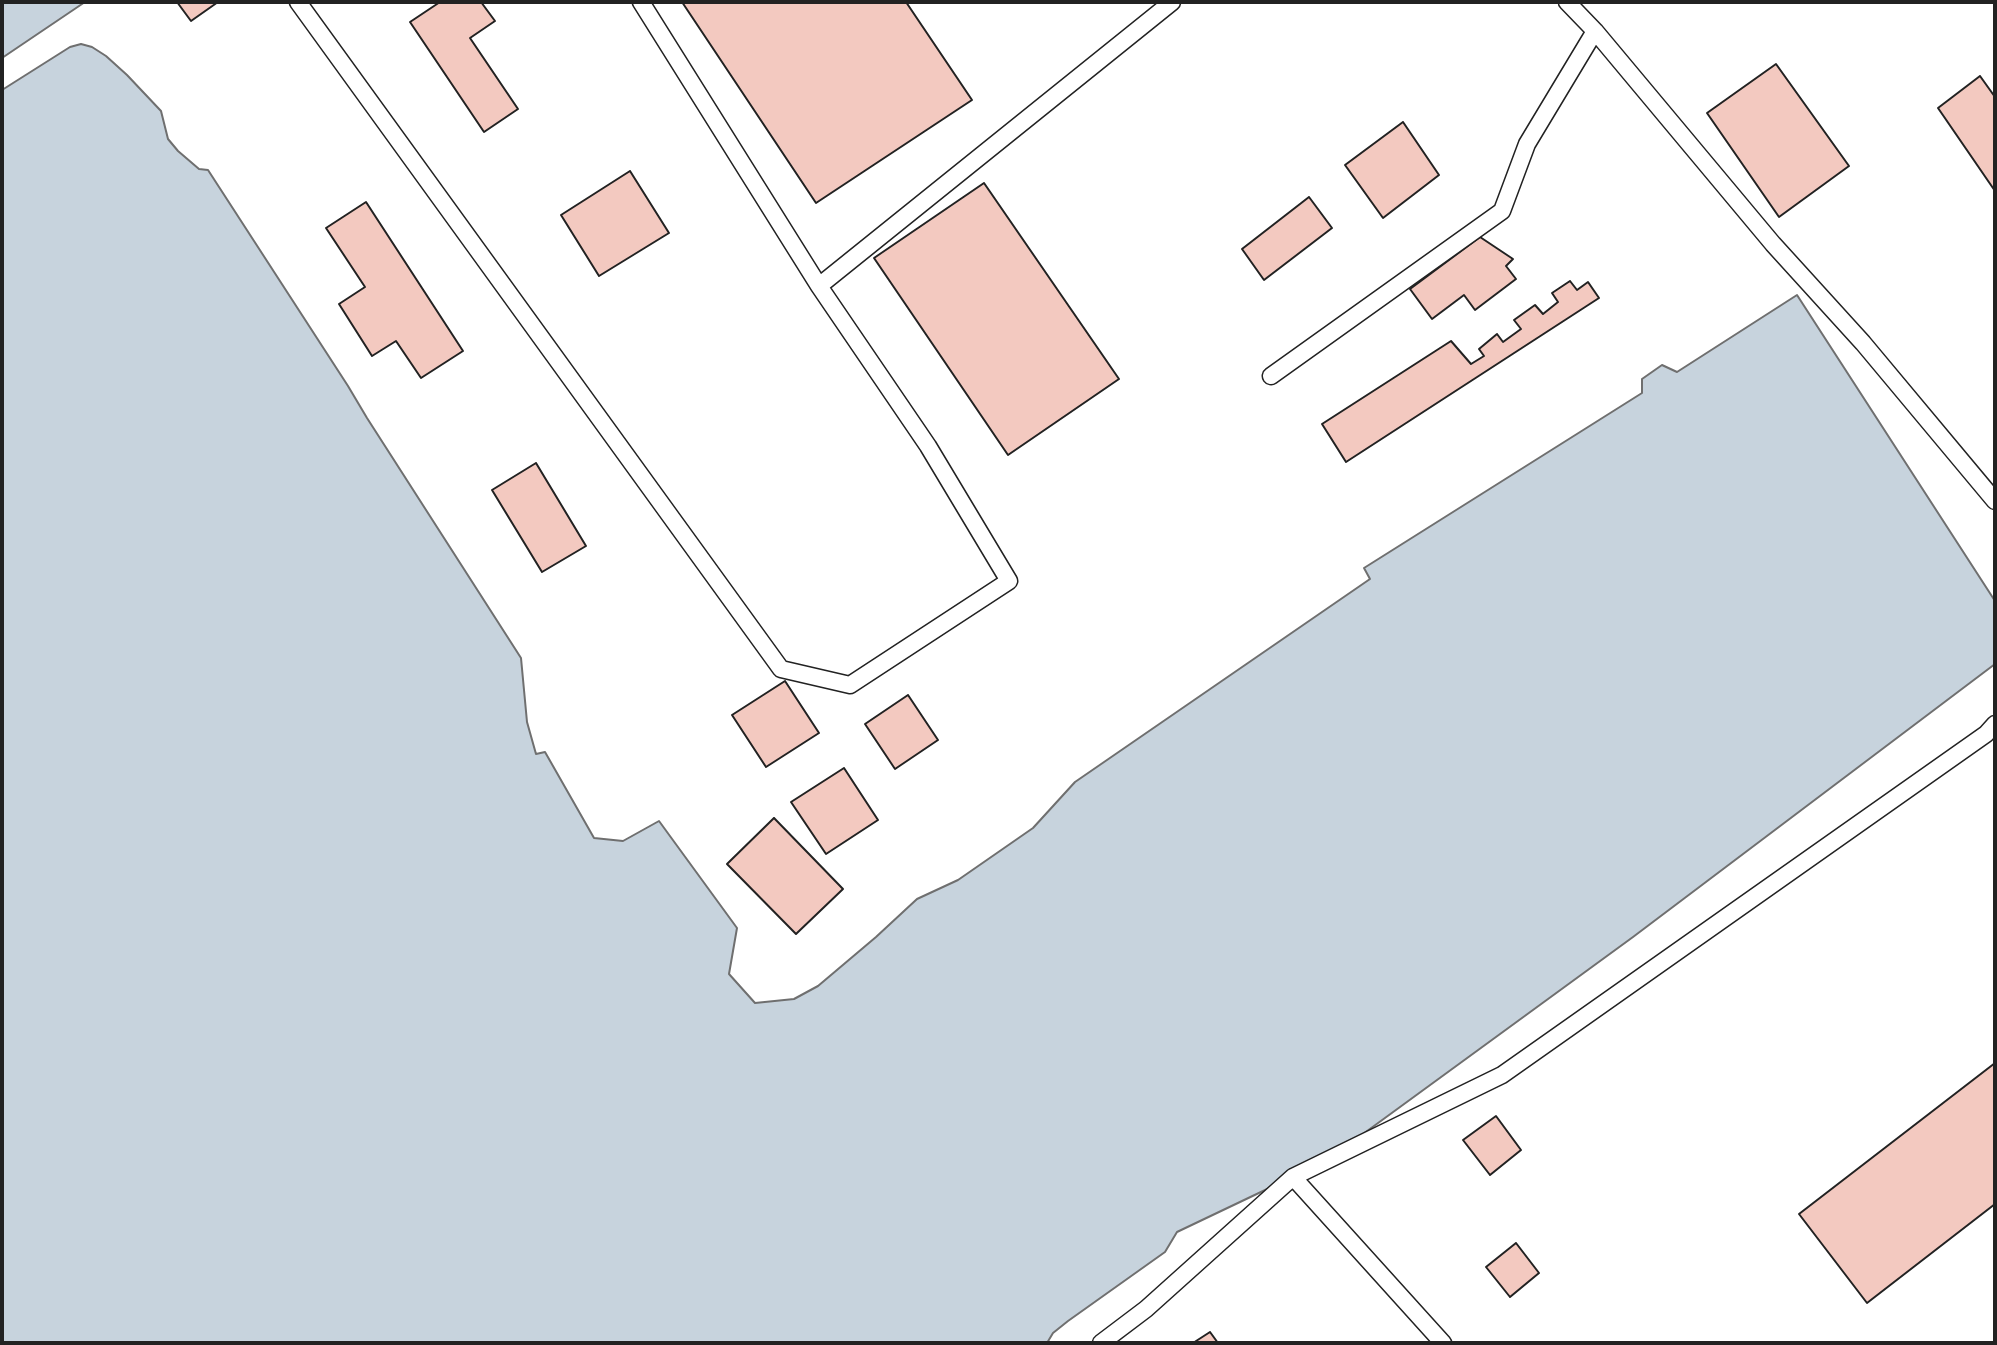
<!DOCTYPE html>
<style>
body{margin:0}
#map{position:relative;width:1997px;height:1345px;overflow:hidden;background:#fff;font-family:"Exo 2",sans-serif}
canvas{display:block}
.frame{position:absolute;inset:0;border:4px solid #222;pointer-events:none}
</style>
<div id="map">
<canvas width="1997" height="1345"></canvas>
<div class="frame"></div>
</div>
<script>
const ctx = document.querySelector('canvas').getContext('2d');
ctx.lineJoin = 'round';
function paint(path, color) { ctx.fillStyle = color; ctx.fill(path, 'evenodd'); }
const shape = rows => new Path2D(rows.map(r => 'M' + r).join(''));
function strokePath(path, color, width, dash) { ctx.strokeStyle = color; ctx.lineWidth = width; ctx.lineCap = dash ? 'butt' : 'round'; ctx.setLineDash(dash || []); ctx.stroke(path); }
const water = shape([
 [2,2,85,2,2,58,2,2],
 [81,44,92,47,106,56,127,75,161,111,168,139,178,151,199,169,208,170,348,386,367,418,521,658,527,722,536,754,545,752,594,838,623,841,659,821,737,928,729,974,755,1003,794,999,818,986,876,937,917,899,958,880,1033,828,1075,782,1370,579,1364,568,1642,393,1642,379,1662,365,1677,372,1797,295,1995,601,1995,664,1633,937,1326,1161,1177,1232,1165,1252,1068,1321,1053,1333,1047,1343,2,1343,2,90,70,47,81,44]
]);
const building = shape([
 [177,2,218,2,191,21,177,2],
 [440,2,481,2,495,21,470,38,518,109,484,132,410,22,440,2],
 [682,2,906,2,972,100,816,203,682,2],
 [1776,64,1849,166,1779,217,1707,113,1776,64],
 [1980,76,1995,97,1995,191,1938,108,1980,76],
 [1403,122,1439,175,1383,218,1345,165,1403,122],
 [630,171,669,233,599,276,561,215,630,171],
 [984,183,1119,379,1008,455,874,258,984,183],
 [1309,197,1332,228,1264,280,1242,249,1309,197],
 [366,202,463,351,421,378,396,341,372,356,339,304,365,287,326,228,366,202],
 [1480,237,1513,259,1506,266,1516,279,1475,310,1464,295,1432,319,1410,289,1480,237],
 [1570,281,1577,290,1588,282,1599,298,1346,462,1322,424,1451,341,1471,364,1484,356,1479,349,1497,334,1503,342,1521,329,1514,320,1535,305,1543,314,1558,302,1552,293,1570,281],
 [536,463,586,546,542,572,492,490,536,463],
 [785,681,819,733,766,767,732,715,785,681],
 [908,695,938,740,895,769,865,724,908,695],
 [844,768,878,820,826,854,791,802,844,768],
 [774,818,843,889,796,934,727,864,774,818],
 [1995,1063,1995,1204,1867,1303,1799,1214,1995,1063],
 [1496,1116,1521,1150,1490,1175,1463,1140,1496,1116],
 [1516,1243,1539,1273,1510,1297,1486,1267,1516,1243],
 [1210,1332,1218,1343,1193,1343,1210,1332]
]);
const lane = shape([
 [298,2,781,669,850,685,1009,581,928,446,819,286,641,2],
 [1567,2,1595,31,1773,244,1863,343,1995,501],
 [819,286,1172,2],
 [1271,376,1502,211,1527,144,1595,31],
 [1293,1177,1443,1343],
 [1101,1343,1146,1309,1293,1177,1502,1075,1986,734,1995,724]
]);
paint(water, '#c7d3dd');
strokePath(water, '#6f6f6f', 2);
paint(building, '#f3c9c0');
strokePath(building, '#222', 2);
strokePath(lane, '#222', 19);
strokePath(lane, '#fff', 16);
</script>
